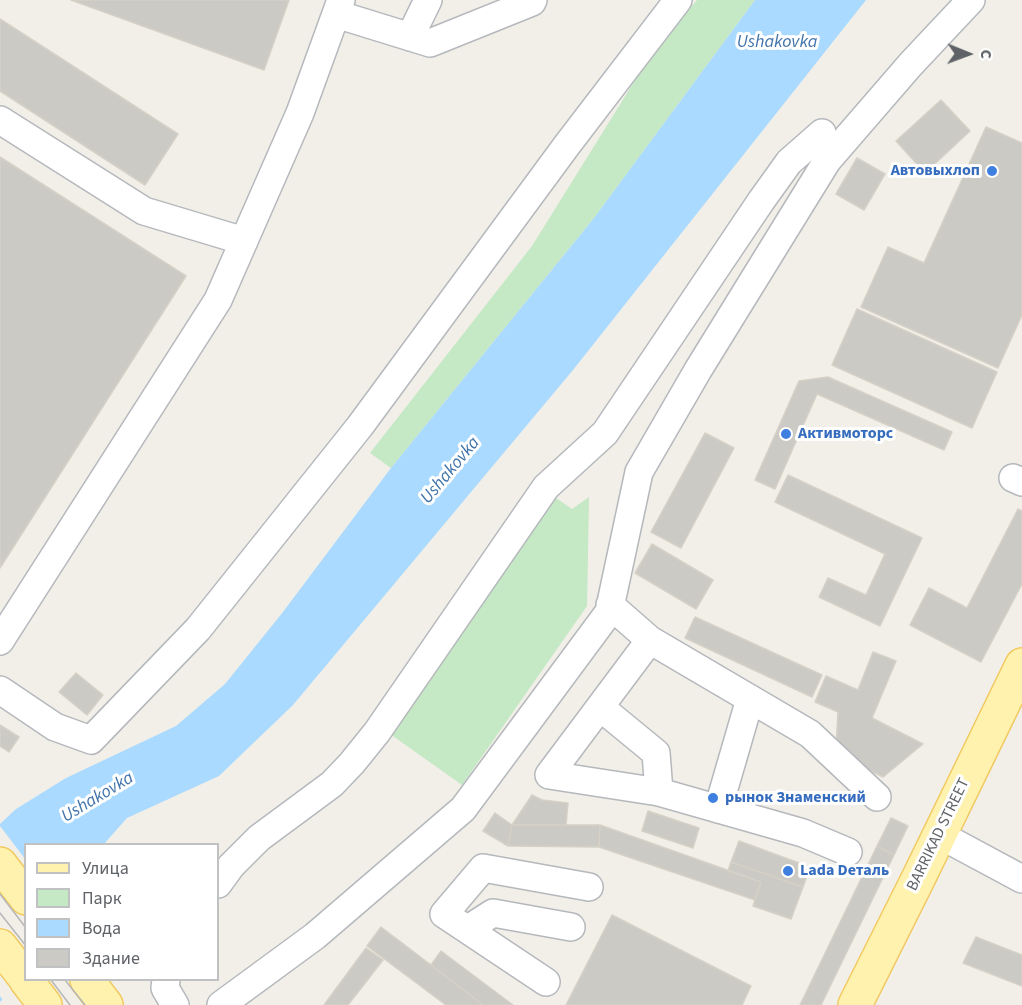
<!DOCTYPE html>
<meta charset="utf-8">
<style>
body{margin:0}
#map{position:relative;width:1022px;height:1005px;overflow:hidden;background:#f1efe8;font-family:"Source Sans 3",sans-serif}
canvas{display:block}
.legend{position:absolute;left:24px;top:843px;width:195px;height:138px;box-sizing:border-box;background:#fff;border:2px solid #bfc1c3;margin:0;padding:8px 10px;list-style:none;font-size:18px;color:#5f6368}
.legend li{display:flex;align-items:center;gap:12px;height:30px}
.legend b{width:30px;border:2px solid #bfc1c3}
.north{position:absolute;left:938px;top:24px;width:60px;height:60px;-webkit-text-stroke:4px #fff;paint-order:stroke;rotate:91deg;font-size:16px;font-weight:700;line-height:24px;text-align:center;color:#5f6368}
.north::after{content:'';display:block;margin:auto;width:21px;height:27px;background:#5f6368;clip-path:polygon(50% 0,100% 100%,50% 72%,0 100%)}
</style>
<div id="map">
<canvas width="1022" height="1005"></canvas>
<ul class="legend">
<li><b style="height:8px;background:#fff2af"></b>Улица</li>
<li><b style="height:16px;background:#c5e8c5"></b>Парк</li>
<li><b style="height:16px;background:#aadaff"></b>Вода</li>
<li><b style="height:16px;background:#cccac5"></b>Здание</li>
</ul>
<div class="north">С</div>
</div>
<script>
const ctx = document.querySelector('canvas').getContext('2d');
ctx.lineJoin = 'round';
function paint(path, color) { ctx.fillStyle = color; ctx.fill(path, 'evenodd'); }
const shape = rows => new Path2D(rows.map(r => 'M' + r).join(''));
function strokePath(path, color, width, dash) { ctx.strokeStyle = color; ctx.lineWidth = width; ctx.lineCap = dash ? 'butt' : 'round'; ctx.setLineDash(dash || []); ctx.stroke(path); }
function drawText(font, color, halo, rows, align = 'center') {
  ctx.font = font + ' "Source Sans 3",sans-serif'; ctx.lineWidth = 6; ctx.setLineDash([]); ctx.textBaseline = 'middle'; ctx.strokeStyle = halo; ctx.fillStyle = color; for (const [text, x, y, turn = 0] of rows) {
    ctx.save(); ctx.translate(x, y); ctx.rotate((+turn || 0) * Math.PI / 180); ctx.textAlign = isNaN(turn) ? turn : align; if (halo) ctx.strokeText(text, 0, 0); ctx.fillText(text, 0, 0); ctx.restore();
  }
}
const green = shape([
 [697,0,755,0,594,218,391,468,370,453,532,246,652,53],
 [540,487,572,509,589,497,587,606,462,785,376,724]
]);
const water = shape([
 [755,0,866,0,573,370,293,705,219,776,127,818,104,844,26,844,25,963,8,994,0,1002,0,824,16,809,66,778,176,726,225,684,283,612,391,468,594,218]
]);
const pier = shape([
 [0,826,26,860,26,969,10,995,4,1002,0,996]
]);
const building = shape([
 [71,0,289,0,264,70,71,0],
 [0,19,178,134,145,185,0,91,0,19],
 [941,100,970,131,925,173,896,141,941,100],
 [986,127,1022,143,1022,315,998,368,861,307,888,247,924,263,986,127],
 [0,157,186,276,0,568,0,157],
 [857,158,885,174,864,210,836,194,857,158],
 [857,309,997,372,972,428,832,365,857,309],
 [828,377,952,432,944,450,817,394,775,489,755,480,799,381,828,377],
 [705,433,734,448,681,548,651,532,705,433],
 [788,475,922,538,880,626,819,597,828,578,866,595,885,554,775,502,788,475],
 [1018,509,1022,511,1022,584,981,662,910,625,929,588,967,608,1018,509],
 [652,544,713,580,696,609,635,573,652,544],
 [695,617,822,675,812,697,685,638,695,617],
 [873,652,896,661,872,718,923,744,883,777,846,758,836,748,838,712,815,702,826,676,858,690,873,652],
 [76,673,103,695,87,715,59,692,76,673],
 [0,725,19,737,9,752,0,746,0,725],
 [532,795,542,800,568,803,566,825,512,825,532,795],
 [648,811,699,828,693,848,642,831,648,811],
 [495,813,512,825,508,846,483,831,495,813],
 [891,818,908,826,894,855,877,846,891,818],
 [512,825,600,825,599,847,508,846,512,825],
 [600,825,761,882,755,900,599,847,600,825],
 [739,841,810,867,803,887,731,862,739,841],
 [877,846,894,855,821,1005,800,1005,877,846],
 [731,862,803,887,791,919,753,906,761,882,728,871,731,862],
 [612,915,751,986,742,1005,566,1005,612,915],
 [381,927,431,965,483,1005,446,1005,367,946,381,927],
 [976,937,1022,955,1022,986,963,963,976,937],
 [366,948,383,960,348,1005,324,1005,366,948],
 [441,951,513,1005,483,1005,431,965,441,951]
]);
const minor = shape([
 [336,14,430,43,532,2,533,0],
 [410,37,428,0],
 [0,120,144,211,244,241],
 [1013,478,1022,482],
 [610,605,650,640],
 [0,641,218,300,300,113,341,0],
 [0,690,55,727,91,740,198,629,360,426,567,145,678,0],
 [600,707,656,753,659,792],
 [718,809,750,699],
 [940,835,1022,879],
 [848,852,803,833,659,792,549,775,650,640,810,734,877,797],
 [218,884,231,866,259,838,332,784,352,763,377,732,546,487,605,433,761,201,789,162,822,133],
 [468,929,493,913,571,927],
 [166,980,165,988,175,1005],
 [546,982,444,914,483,868,589,887],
 [221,1005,315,936,463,809,609,612,639,472,698,370,827,161,910,65,971,0]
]);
const major = shape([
 [0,864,26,898],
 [0,946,26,979],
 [26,980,45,1005],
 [87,980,106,1005],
 [855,1005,919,877,1022,665]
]);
const tram = shape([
 [0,894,26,928],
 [0,913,26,946],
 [51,980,70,1005],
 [65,980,85,1005]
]);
const markers = [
 [992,171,6,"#3f7fe0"],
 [786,434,6,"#3f7fe0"],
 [713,798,6,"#3f7fe0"],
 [788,871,6,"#3f7fe0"]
];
const shopNames = [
 ["Автовыхлоп",980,171,"right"],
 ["Активмоторс",798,434],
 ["рынок Знаменский",725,798],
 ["Lada Dеталь",800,871]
];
const streetNames = [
 ["BARRIKAD STREET",939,835,-64]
];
const waterNames = [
 ["Ushakovka",777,43],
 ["Ushakovka",451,471,-50],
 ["Ushakovka",98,798,-31]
];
paint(green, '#c5e8c5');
paint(water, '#aadaff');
paint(pier, '#f1efe8');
paint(building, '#cccac5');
strokePath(building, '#d6d1c6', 1.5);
strokePath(minor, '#b5b8bc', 30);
strokePath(major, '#f2c960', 36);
strokePath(minor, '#fff', 27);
strokePath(major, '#fff2af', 33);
strokePath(tram, '#b6b7b8', 1.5);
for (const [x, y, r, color] of markers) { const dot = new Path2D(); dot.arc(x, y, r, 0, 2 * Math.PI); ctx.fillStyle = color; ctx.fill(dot); strokePath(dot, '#fff', 2); }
drawText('bold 16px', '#366cbe', '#fff', shopNames, 'left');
drawText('16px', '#5f6368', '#fff', streetNames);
drawText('italic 18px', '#4174aa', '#fff', waterNames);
</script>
